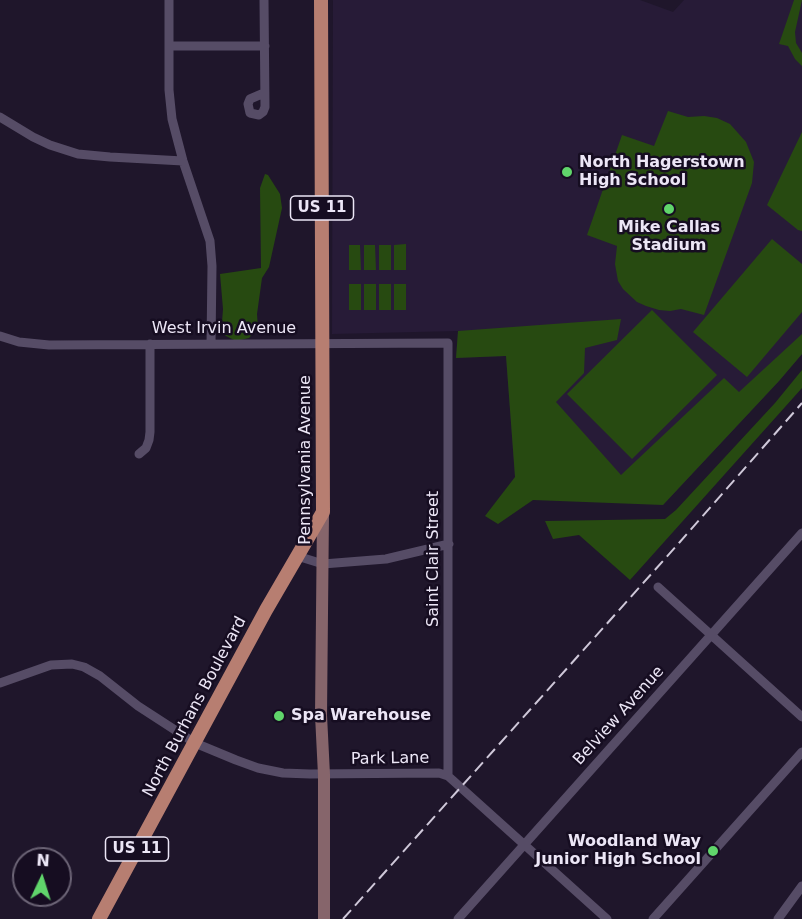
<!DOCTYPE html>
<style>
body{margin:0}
#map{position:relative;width:802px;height:919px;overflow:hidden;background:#1f162b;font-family:"DejaVu Sans",sans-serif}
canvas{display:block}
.north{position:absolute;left:12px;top:847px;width:60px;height:60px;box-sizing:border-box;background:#160d21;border:2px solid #6c6476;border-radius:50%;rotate:4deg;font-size:16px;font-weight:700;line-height:24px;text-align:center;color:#ece6f6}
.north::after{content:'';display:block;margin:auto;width:21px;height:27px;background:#60d56b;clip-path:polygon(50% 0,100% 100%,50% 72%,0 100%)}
</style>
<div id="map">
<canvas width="802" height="919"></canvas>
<div class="north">N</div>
</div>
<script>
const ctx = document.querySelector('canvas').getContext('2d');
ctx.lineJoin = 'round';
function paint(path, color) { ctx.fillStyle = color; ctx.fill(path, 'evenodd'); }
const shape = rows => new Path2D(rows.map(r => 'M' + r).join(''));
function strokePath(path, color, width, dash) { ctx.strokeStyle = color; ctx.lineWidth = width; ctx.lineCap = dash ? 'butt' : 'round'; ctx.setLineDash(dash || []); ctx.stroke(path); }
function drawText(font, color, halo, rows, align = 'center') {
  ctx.font = font + ' "DejaVu Sans",sans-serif'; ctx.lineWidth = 5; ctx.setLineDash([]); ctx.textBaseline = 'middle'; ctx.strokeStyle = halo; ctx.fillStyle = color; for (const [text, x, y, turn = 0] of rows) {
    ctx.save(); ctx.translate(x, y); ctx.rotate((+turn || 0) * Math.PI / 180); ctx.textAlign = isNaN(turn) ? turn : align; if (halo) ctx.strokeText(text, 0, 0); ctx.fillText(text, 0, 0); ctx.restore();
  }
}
const built = shape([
 [333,0,640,0,673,12,684,0,802,0,802,354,779,381,663,505,515,477,506,356,456,358,458,331,332,334]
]);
const green = shape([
 [794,0,802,0,795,32,796,43,802,53,802,66,795,59,788,46,779,44],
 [668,111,688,117,704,116,717,118,730,124,746,142,754,162,752,183,704,315,681,309,670,311,659,310,646,306,637,302,623,289,618,281,615,264,617,246,587,235,622,135,654,146],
 [802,132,802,231,798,230,767,205],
 [265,174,268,175,280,194,282,208,269,267,262,278,257,314,258,328,249,338,236,341,224,335,222,322,223,309,220,274,261,268,260,188],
 [772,239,802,264,802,312,747,377,693,332],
 [406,244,406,270,394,270,394,245],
 [349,245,360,245,361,270,349,270],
 [364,245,375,245,376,270,364,270],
 [379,245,391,245,391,270,379,270],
 [349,284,361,284,361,310,349,310],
 [364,284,376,284,376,310,364,310],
 [379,284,391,284,391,310,379,310],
 [394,284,406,284,406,310,394,310],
 [652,310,717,375,632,459,567,394],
 [621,319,617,340,585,348,584,373,556,402,621,475,724,378,739,392,802,334,802,354,779,381,663,505,533,500,498,524,485,516,515,477,506,356,456,358,458,331],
 [802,370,802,388,630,580,579,535,553,539,545,521,665,519,676,510,775,403]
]);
const street = shape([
 [169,0,169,90,172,119,183,161,210,241,212,266,211,344],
 [264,0,265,107,263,112,259,115,250,113,248,104,250,99,264,93],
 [169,46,265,46],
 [0,117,33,137,50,145,78,154,110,157,183,161],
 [0,336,19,342,49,345,448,343,448,776],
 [139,454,146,448,149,440,150,432,150,344],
 [297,556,323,564,386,559,449,544],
 [658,587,802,717],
 [0,683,51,665,72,664,84,667,100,676,138,706,195,743,236,760,258,768,283,773,310,774,439,773,448,776,607,919],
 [458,919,802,533],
 [653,919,802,752],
 [778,919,802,886]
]);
const secondary = shape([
 [323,512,321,715,324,775,324,919]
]);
const primary = shape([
 [99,919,266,610,323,512,321,0]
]);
const rail = shape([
 [343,919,679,543,802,403]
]);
const markers = [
 [567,172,6,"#60d56b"],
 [669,209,6,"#60d56b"],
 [279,716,6,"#60d56b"],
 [713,851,6,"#60d56b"]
];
const shields = [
 [322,208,63],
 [137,849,63]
];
const shieldNames = [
 ["US 11",322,208],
 ["US 11",137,849]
];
const poiNames = [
 ["North Hagerstown",579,163],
 ["High School",579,181],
 ["Mike Callas",669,228,"center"],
 ["Stadium",669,246,"center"],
 ["Spa Warehouse",291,716],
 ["Woodland Way",701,842,"right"],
 ["Junior High School",701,860,"right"]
];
const streetNames = [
 ["West Irvin Avenue",224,329],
 ["Pennsylvania Avenue",306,460,-90],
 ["Saint Clair Street",434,559,-90],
 ["North Burhans Boulevard",195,707,-62],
 ["Belview Avenue",619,716,-48],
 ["Park Lane",390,759,-1]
];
paint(built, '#271b37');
paint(green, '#274a11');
strokePath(street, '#564c66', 9);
strokePath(secondary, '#86656b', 12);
strokePath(primary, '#b77e71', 14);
strokePath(rail, '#cfc8d9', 2, [12, 6]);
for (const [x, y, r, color] of markers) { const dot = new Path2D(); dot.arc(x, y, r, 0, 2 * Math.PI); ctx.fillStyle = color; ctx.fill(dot); strokePath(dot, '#160d21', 2); }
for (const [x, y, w] of shields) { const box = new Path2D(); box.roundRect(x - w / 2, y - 12, w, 24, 4.5); ctx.fillStyle = '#160d21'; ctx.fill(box); strokePath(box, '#ece6f6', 1.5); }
drawText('bold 15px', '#ece6f6', null, shieldNames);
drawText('bold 16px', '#ece6f6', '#160d21', poiNames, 'left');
drawText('16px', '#ece6f6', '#160d21', streetNames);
</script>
